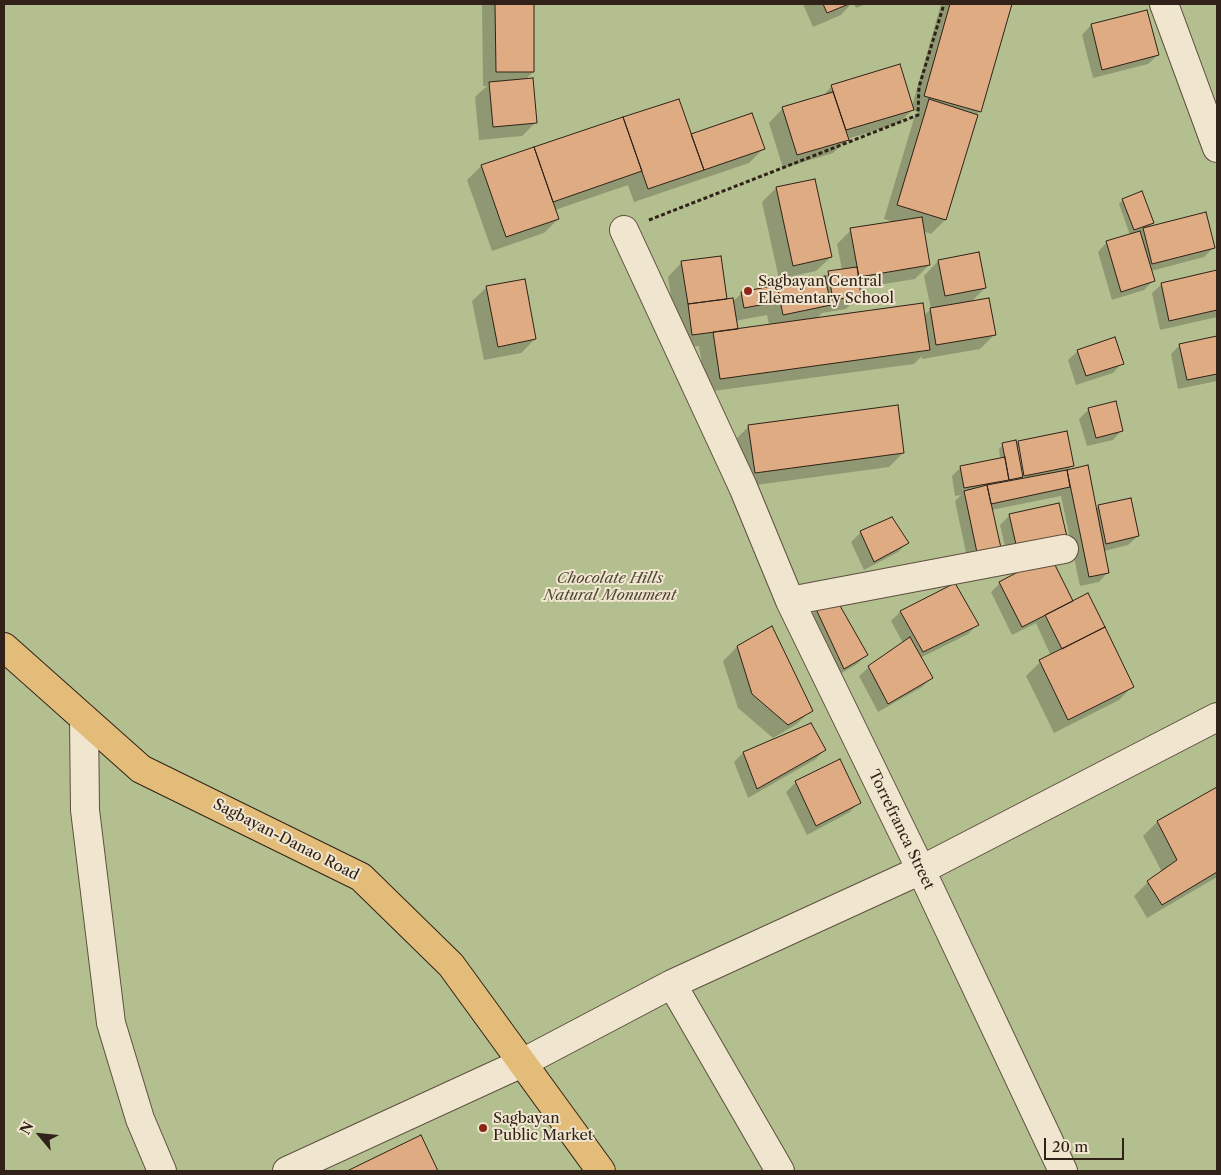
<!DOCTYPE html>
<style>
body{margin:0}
#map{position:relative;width:1221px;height:1175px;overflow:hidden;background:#e8d7b3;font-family:"Libre Caslon Text",serif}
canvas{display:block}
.frame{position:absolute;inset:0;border:5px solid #302218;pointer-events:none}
.north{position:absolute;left:15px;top:1110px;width:50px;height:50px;-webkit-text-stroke:4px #f0e5ce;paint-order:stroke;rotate:298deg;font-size:14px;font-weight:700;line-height:20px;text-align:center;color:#302218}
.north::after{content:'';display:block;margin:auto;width:18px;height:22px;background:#302218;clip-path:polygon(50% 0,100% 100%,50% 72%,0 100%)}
.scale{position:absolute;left:1044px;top:1138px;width:80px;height:22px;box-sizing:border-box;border:2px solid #302218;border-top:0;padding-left:6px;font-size:15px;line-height:18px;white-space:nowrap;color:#302218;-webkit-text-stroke:4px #f0e5ce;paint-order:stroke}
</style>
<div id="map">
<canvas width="1221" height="1175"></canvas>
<div class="frame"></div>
<div class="north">N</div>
<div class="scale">20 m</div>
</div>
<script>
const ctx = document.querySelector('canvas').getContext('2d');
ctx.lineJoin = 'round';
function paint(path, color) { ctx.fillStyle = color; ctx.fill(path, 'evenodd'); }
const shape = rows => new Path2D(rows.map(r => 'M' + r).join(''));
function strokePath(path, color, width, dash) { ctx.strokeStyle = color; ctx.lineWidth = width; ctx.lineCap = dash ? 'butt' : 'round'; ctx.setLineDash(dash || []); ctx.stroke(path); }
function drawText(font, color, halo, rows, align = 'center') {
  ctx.font = font + ' "Libre Caslon Text",serif'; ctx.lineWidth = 4; ctx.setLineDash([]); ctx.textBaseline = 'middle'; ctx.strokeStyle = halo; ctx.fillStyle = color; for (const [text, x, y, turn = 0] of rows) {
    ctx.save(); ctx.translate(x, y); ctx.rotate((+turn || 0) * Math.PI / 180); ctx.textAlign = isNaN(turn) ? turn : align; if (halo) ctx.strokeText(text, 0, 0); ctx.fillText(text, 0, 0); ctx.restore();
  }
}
const green = shape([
 [4,4,1217,4,1217,1171,4,1171]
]);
const shadow = shape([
 [482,4,532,4,533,72,525,80,536,122,522,136,479,140,475,97,487,86,483,86],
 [803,4,851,4,841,15,813,27],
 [854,4,866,4,856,8],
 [941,4,1011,4,980,111,977,114,945,220,931,234,923,231,929,265,915,279,859,288,860,295,846,309,822,313,816,319,923,316,931,309,924,276,938,261,978,254,985,288,970,303,994,335,980,349,922,359,922,356,914,364,706,392,699,346,679,348,668,277,682,262,726,301,732,302,741,294,824,277,829,273,842,270,837,244,851,230,894,222,884,219,915,115,918,112,912,110,899,123,847,139,833,153,783,168,769,123,783,108,822,97,832,86,912,106],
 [767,315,769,325,737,330,735,321],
 [1091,25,1158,55,1148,64,1093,78,1082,35],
 [690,135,763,149,749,163,634,202,628,185,555,210,558,219,544,233,492,251,467,180,481,166],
 [814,180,831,257,816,271,779,279,762,202,776,188],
 [1123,200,1152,223,1146,229,1214,247,1204,257,1151,271,1153,281,1144,290,1112,300,1098,252,1107,242,1130,235,1119,204],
 [1217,271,1217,317,1160,330,1152,293,1162,284],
 [487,287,535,339,521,353,484,360,472,301],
 [1217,337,1217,381,1178,389,1171,354,1180,345],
 [1078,351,1122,363,1113,373,1076,385,1068,360],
 [1089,409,1122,430,1113,440,1087,446,1079,419],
 [749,426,903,453,889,467,741,487,735,440],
 [1018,442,1073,465,1067,471,1087,467,1095,509,1099,506,1138,536,1128,545,1104,551,1108,572,1099,582,1080,586,1061,496,991,510,970,571,955,501,961,495,955,496,952,476,961,467,1000,459,999,449,1003,445,1016,445],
 [1018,448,1020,448,1027,482,1024,482],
 [1058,504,1008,558,1000,525,1010,515],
 [891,519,907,543,898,552,864,570,851,542,861,532],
 [1000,583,1073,602,1133,686,1119,700,1054,733,1026,676,1040,662,1051,656,1036,623,1012,635,991,592],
 [955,585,977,625,968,634,920,658,931,678,922,687,878,712,859,676,869,667,903,643,891,621,900,612],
 [834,599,867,654,857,664,835,677,807,619,816,610],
 [737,647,811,710,797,724,773,738,738,708,723,661],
 [811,725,825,749,816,759,748,798,734,762,743,753],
 [796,782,859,802,850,812,807,835,786,792],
 [1217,788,1217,877,1147,918,1134,896,1148,882,1162,872,1143,836,1157,822],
 [420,1136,437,1171,350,1171]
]);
const building = shape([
 [495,4,534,4,534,72,496,72,495,4],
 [823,4,849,4,827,13,823,4],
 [950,4,1012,4,981,112,924,96,950,4],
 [1147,10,1159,55,1102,70,1091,24,1147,10],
 [900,64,914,110,846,130,831,85,900,64],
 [533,78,537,123,493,127,489,82,533,78],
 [833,92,849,140,797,155,782,107,833,92],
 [679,99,704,170,648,189,623,117,679,99],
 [929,99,978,115,946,220,897,205,929,99],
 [752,113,765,149,704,170,691,134,752,113],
 [623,117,642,171,553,202,534,147,623,117],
 [534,147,559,219,506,237,481,165,534,147],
 [815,179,832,257,793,266,776,187,815,179],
 [1142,191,1154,223,1134,230,1122,199,1142,191],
 [1206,212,1215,248,1152,264,1143,228,1206,212],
 [922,217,930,265,859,277,850,228,922,217],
 [1140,231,1155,281,1121,292,1106,241,1140,231],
 [979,252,986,288,945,296,938,260,979,252],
 [721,256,727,299,688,304,681,261,721,256],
 [857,267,861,296,833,300,828,271,857,267],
 [1217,270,1217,310,1169,321,1161,283,1217,270],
 [825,276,831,305,783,315,777,285,825,276],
 [525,279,536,339,498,347,486,286,525,279],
 [777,285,781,301,744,308,741,292,777,285],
 [733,298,738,329,692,335,688,304,733,298],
 [989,298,996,335,936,345,930,308,989,298],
 [923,303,930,350,720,379,713,332,923,303],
 [1217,336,1217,374,1187,380,1179,344,1217,336],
 [1115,337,1124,364,1086,376,1077,350,1115,337],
 [1116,401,1123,431,1096,438,1088,408,1116,401],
 [898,405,904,453,755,473,748,425,898,405],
 [1067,431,1074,466,1024,476,1018,441,1067,431],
 [1016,440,1023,477,1009,480,1002,443,1016,440],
 [1005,457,1009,480,964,488,960,466,1005,457],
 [1088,465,1109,573,1089,577,1067,470,1088,465],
 [1067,470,1070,487,991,504,987,485,1067,470],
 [987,485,1003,557,979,562,964,491,987,485],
 [1131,498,1139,536,1106,544,1098,505,1131,498],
 [1059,503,1067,537,1017,549,1009,514,1059,503],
 [892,517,909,543,874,562,860,531,892,517],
 [1050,555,1073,601,1022,627,999,582,1050,555],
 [955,583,979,625,923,652,900,611,955,583],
 [1088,593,1105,627,1062,649,1045,615,1088,593],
 [835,597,868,655,844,669,816,609,835,597],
 [772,626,813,711,788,725,752,694,737,646,772,626],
 [1105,627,1134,687,1068,720,1039,660,1105,627],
 [910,637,933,678,888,704,868,666,910,637],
 [811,723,826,750,757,789,743,752,811,723],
 [840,759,861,803,816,826,795,781,840,759],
 [1217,787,1217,872,1162,905,1147,881,1177,860,1157,821,1217,787],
 [421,1135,438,1171,347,1171,421,1135]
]);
const path = shape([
 [649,220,918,115,919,87,944,4]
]);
const minor = shape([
 [1164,4,1217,148],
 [624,230,743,487,790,601,921,870,1063,1171],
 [790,601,1064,549],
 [84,719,85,810,111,1023,140,1119,162,1171],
 [672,984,780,1171],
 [287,1171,522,1063,672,984,921,870,1217,717]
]);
const major = shape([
 [4,647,141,769,361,877,451,965,601,1171]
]);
const markers = [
 [748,291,5,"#8f2418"],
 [483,1128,5,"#8f2418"]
];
const poiNames = [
 ["Sagbayan Central",758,282],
 ["Elementary School",758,299],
 ["Sagbayan",493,1119],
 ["Public Market",493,1136]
];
const parkNames = [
 ["Chocolate Hills",610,579],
 ["Natural Monument",610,596]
];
const streetNames = [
 ["Torrefranca Street",901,830,64],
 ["Sagbayan-Danao Road",286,840,27]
];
paint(green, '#b3bf8f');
paint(shadow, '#0003');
paint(building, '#dfab83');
strokePath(building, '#302218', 1);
strokePath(minor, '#5e4f3f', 30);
strokePath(major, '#302218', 30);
strokePath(path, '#302218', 3, [4, 2.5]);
strokePath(minor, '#f0e5ce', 28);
strokePath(major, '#e4bc7a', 28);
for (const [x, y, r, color] of markers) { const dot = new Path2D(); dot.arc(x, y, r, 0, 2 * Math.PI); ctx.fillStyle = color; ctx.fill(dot); strokePath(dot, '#f0e5ce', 2); }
drawText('15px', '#302218', '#f0e5ce', poiNames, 'left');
drawText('italic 15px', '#514936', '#f0e5ce', parkNames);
drawText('15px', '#302218', '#f0e5ce', streetNames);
</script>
